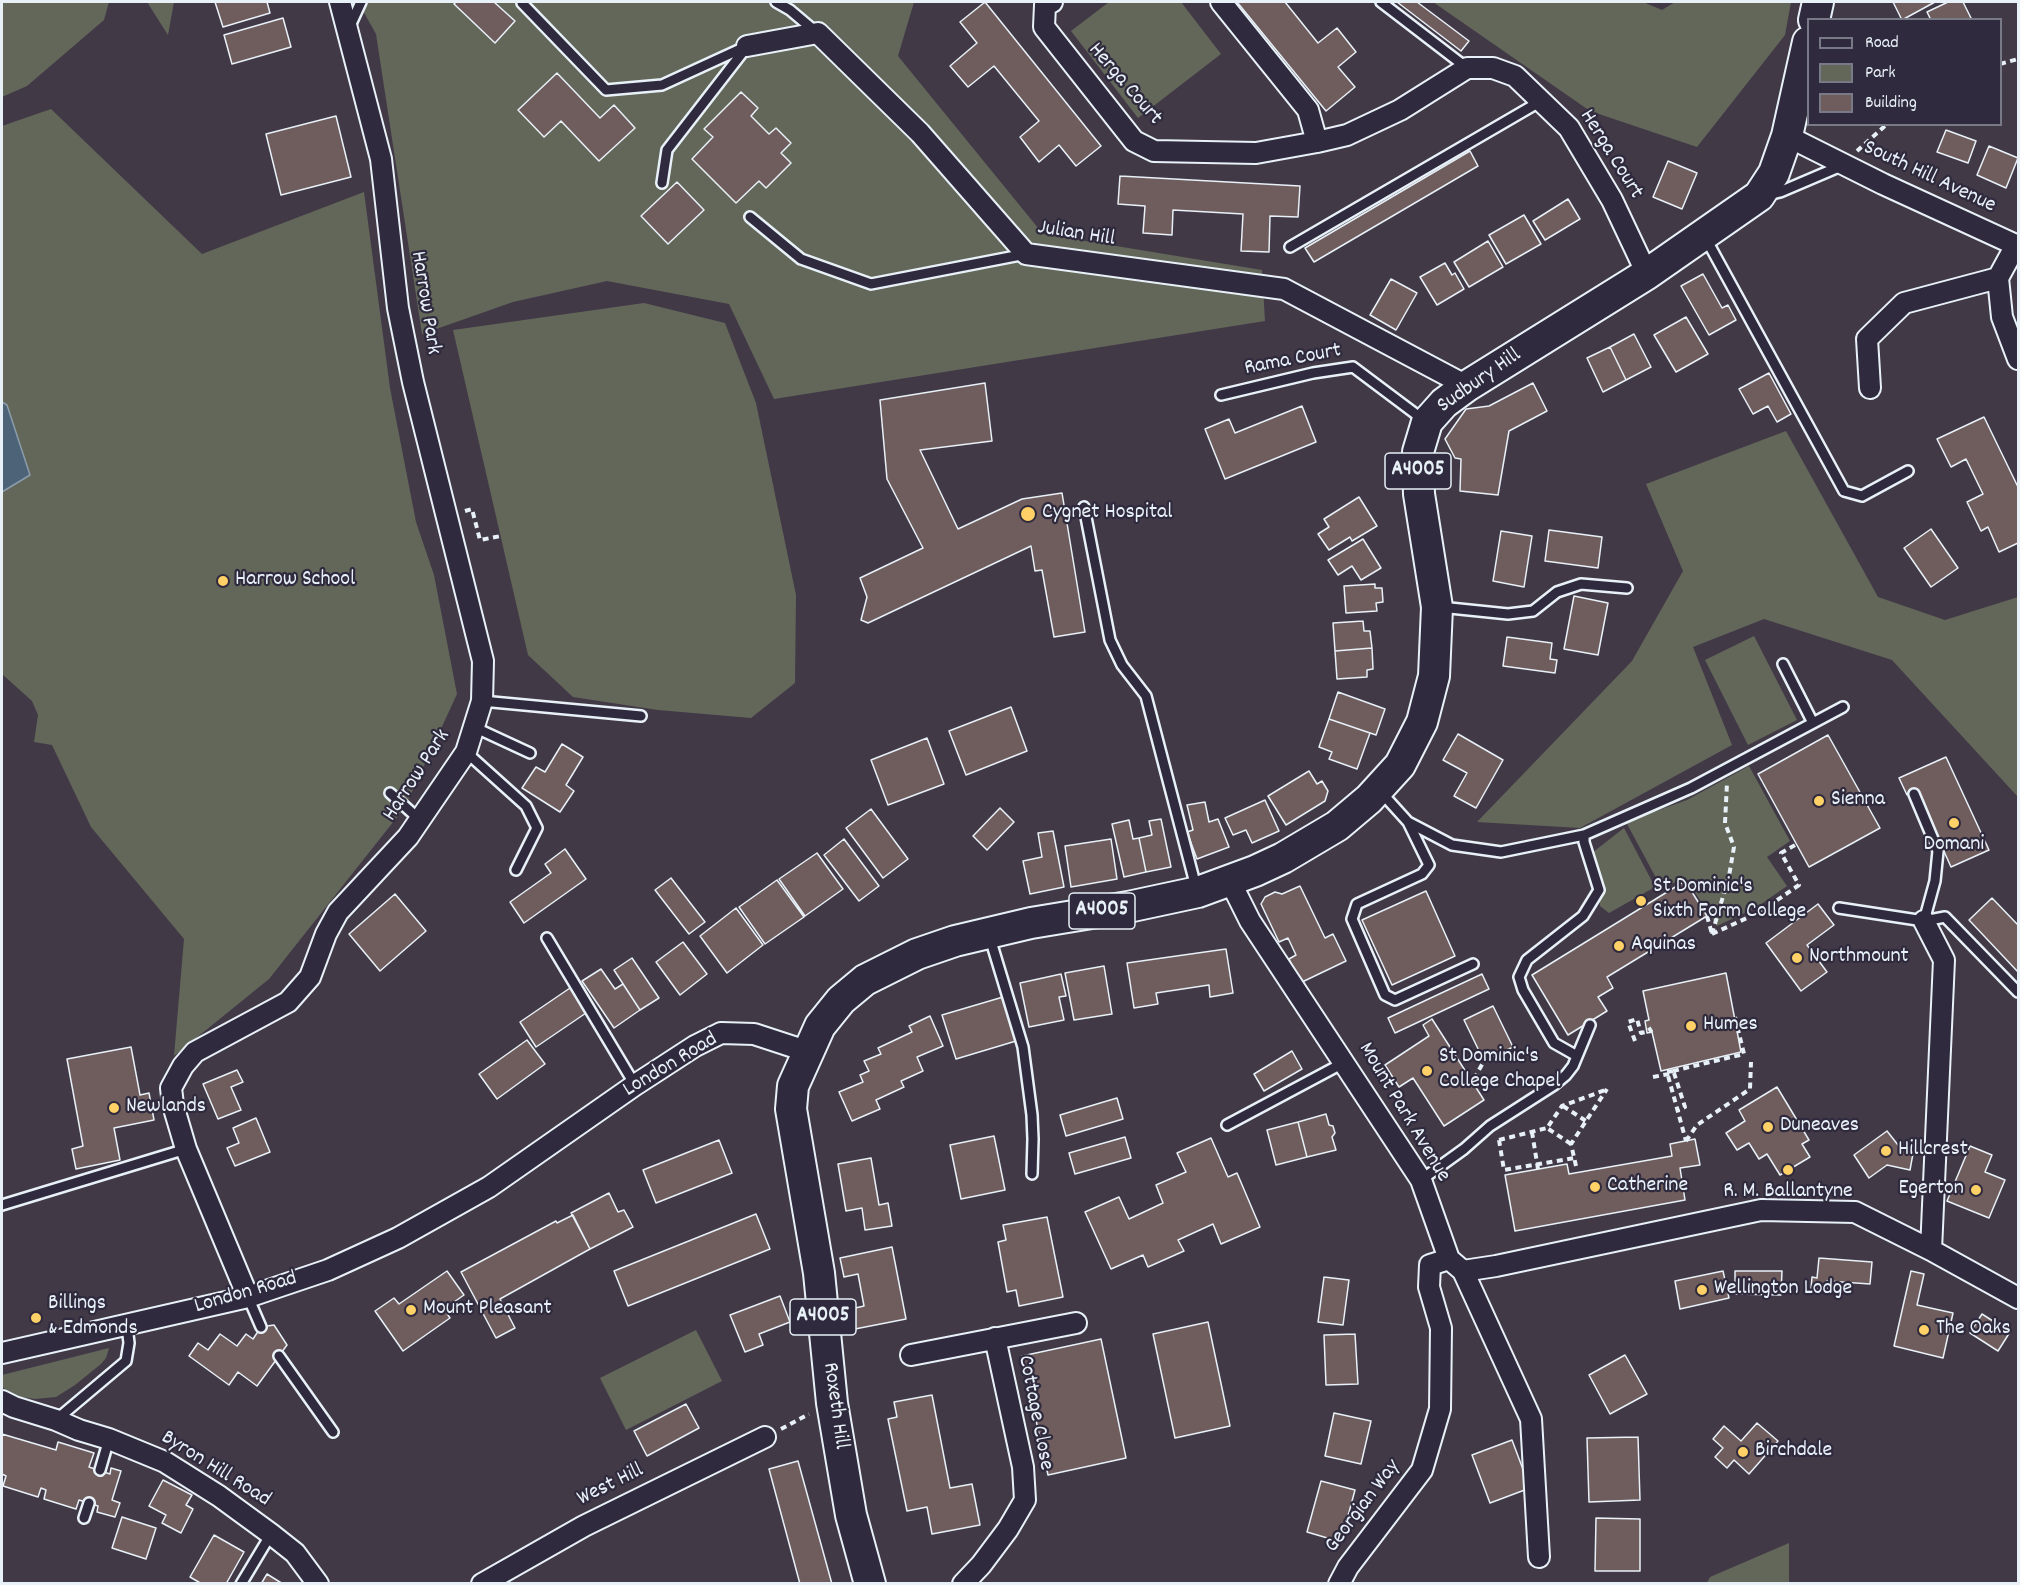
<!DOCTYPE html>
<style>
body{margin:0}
#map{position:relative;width:2020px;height:1585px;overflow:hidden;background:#423947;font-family:Dekko,sans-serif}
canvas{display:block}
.frame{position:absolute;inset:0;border:3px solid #e8f1f8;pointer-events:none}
.legend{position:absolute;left:1807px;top:18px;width:195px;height:108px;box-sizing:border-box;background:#2f2a3d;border:2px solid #797a88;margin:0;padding:8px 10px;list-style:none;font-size:18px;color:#e8f1f8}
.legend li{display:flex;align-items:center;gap:12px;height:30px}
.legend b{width:30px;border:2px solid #797a88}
</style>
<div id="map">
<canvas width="2020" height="1585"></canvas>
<div class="frame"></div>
<ul class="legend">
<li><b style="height:8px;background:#2f2a3d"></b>Road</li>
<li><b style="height:16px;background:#63675a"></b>Park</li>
<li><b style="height:16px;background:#6f5d5d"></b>Building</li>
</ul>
</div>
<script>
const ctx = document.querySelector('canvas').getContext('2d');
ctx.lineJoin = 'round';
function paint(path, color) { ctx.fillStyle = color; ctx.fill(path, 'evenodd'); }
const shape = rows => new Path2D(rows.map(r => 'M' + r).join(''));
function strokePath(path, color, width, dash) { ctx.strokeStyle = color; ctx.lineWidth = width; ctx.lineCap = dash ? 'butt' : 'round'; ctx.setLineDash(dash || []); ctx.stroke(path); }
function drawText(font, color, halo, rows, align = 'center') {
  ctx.font = font + ' Dekko,sans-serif'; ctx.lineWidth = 4.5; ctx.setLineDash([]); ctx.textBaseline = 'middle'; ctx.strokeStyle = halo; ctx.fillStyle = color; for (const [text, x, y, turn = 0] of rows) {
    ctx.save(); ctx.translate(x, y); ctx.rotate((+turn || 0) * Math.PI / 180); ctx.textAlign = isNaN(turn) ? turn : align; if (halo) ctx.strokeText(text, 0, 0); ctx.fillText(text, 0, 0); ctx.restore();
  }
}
const green = shape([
 [2,2,109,2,104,20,27,86,2,97],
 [147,2,174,2,168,35],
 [358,2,914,2,898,56,1043,234,1262,270,1265,321,774,399,729,304,607,281,513,302,422,334,376,34],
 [1109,2,1181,2,1221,54,1138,118,1071,31],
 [1433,2,1643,2,1662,10,1675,2,1791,2,1785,35,1697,147,1590,111],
 [51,109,202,254,364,192,390,388,416,522,434,575,457,694,405,807,269,979,174,1056,184,939,91,827,52,745,34,742,38,715,32,701,2,674,2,126],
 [644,303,725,323,756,403,796,595,795,683,751,718,658,710,573,697,528,655,453,330],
 [1786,431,1878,597,1945,620,2018,597,2018,797,1892,660,1764,619,1693,647,1732,745,1580,828,1477,822,1632,661,1683,571,1646,484],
 [1754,636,1797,720,1748,745,1705,660],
 [1749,766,1790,841,1767,857,1787,886,1757,907,1717,926,1685,877,1662,889,1626,822,1687,800],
 [1624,828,1655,887,1609,913,1600,906,1599,890,1588,856],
 [696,1330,722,1381,626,1430,600,1378],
 [109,1348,106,1358,101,1364,75,1385,56,1397,35,1399,21,1397,8,1393,2,1386,2,1375],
 [1789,1543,1789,1583,1707,1583,1710,1577]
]);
const water = shape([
 [2,402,7,405,30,475,2,492,2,402]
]);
const building = shape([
 [215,2,267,2,270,13,223,27,215,2],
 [456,2,494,2,515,21,495,43,454,4,456,2],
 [985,2,1101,146,1076,166,1059,145,1039,162,1020,137,1039,121,994,66,968,87,950,66,977,43,960,22,985,2],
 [1237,2,1285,2,1318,43,1337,28,1356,52,1338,67,1355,87,1326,111,1237,2],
 [1397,2,1417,2,1469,41,1461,51,1397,2],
 [1893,2,1935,2,1902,20,1893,2],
 [1948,2,1963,2,1972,20,1931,20,1927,12,1948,2],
 [283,18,291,47,232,64,224,35,283,18],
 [557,73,600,118,614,105,635,128,599,161,561,121,544,137,518,110,557,73],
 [741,92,758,108,751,116,769,134,776,128,791,143,781,153,791,163,766,188,759,181,736,203,692,159,713,137,704,129,741,92],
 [336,116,351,177,281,195,266,134,336,116],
 [1946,130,1976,141,1968,163,1937,152,1946,130],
 [1989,146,2018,158,2006,188,1977,175,1989,146],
 [1470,151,1478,166,1314,262,1305,248,1470,151],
 [1668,161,1697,173,1682,209,1653,197,1668,161],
 [1120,176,1300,186,1298,217,1270,216,1269,252,1241,251,1243,214,1173,210,1172,235,1143,233,1145,206,1118,204,1120,176],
 [677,182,704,210,668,244,641,216,677,182],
 [1568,199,1580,219,1545,240,1533,221,1568,199],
 [1524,215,1541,244,1506,264,1489,235,1524,215],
 [1488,241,1503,267,1469,287,1454,262,1488,241],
 [1445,263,1452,275,1455,273,1464,289,1437,305,1420,277,1445,263],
 [1703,274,1722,308,1728,305,1736,320,1709,335,1681,286,1703,274],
 [1391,279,1417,293,1396,330,1370,315,1391,279],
 [1686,317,1708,354,1676,372,1654,335,1686,317],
 [1634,334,1651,367,1626,380,1610,347,1634,334],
 [1610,347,1626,380,1603,392,1587,358,1610,347],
 [1769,373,1791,414,1777,422,1768,406,1753,414,1739,389,1769,373],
 [985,383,992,441,920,450,958,529,1022,499,1062,493,1085,632,1054,637,1042,570,1035,571,1031,546,868,623,861,620,867,597,860,578,923,548,887,479,880,400,985,383],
 [1533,383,1547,411,1509,431,1498,495,1460,491,1461,459,1455,458,1445,439,1466,409,1489,406,1533,383],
 [1302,406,1316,442,1225,479,1205,429,1229,419,1235,433,1302,406],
 [1984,417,2018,487,2018,543,1999,552,1988,527,1981,531,1967,502,1983,494,1966,459,1951,467,1937,439,1984,417],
 [1359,497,1377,526,1352,541,1350,537,1329,550,1318,534,1329,527,1324,519,1359,497],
 [1931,529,1958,568,1931,587,1904,548,1931,529],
 [1549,530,1602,537,1598,568,1545,561,1549,530],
 [1501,531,1532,536,1524,587,1493,581,1501,531],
 [1363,539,1381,568,1361,580,1352,566,1338,575,1328,560,1363,539],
 [1375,584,1375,588,1382,588,1383,602,1376,603,1377,611,1346,613,1344,586,1375,584],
 [1574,596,1608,603,1598,655,1564,649,1574,596],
 [1363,621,1364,631,1370,631,1372,648,1335,651,1333,623,1363,621],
 [1507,637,1552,643,1550,659,1557,660,1555,673,1503,666,1507,637],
 [1372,648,1373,669,1367,670,1367,677,1337,679,1335,651,1372,648],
 [1338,692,1385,709,1376,735,1329,719,1338,692],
 [1011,707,1027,751,966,775,949,731,1011,707],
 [1329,719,1370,733,1357,769,1329,759,1332,752,1319,747,1329,719],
 [1458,734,1503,760,1476,808,1454,796,1467,773,1443,760,1458,734],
 [1828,735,1880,828,1809,867,1758,774,1828,735],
 [927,738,944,784,888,805,871,760,927,738],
 [562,744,583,757,566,785,574,791,560,812,522,788,536,767,545,772,562,744],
 [1946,757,1989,850,1951,867,1917,791,1907,795,1899,778,1946,757],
 [1309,771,1317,784,1322,781,1328,791,1325,801,1286,825,1268,796,1309,771],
 [1265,800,1279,831,1252,843,1246,830,1233,835,1225,818,1265,800],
 [1205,802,1209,822,1218,819,1229,847,1197,859,1187,832,1193,830,1187,805,1205,802],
 [1000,808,1014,822,987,850,973,836,1000,808],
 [871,809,908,859,883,878,846,828,871,809],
 [1161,819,1171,867,1146,872,1139,838,1152,835,1149,821,1161,819],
 [1129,820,1133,839,1139,838,1146,872,1124,877,1112,824,1129,820],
 [1053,831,1064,887,1030,894,1023,861,1042,857,1038,833,1053,831],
 [844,839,879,886,859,901,824,855,844,839],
 [1111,839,1117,879,1071,887,1065,846,1111,839],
 [565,849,586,879,524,923,510,902,551,873,545,864,565,849],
 [817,853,843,889,805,916,779,879,817,853],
 [671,878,705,922,689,934,655,890,671,878],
 [777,880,804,917,765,944,739,907,777,880],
 [1685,881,1707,916,1607,977,1613,988,1598,997,1607,1011,1568,1035,1532,975,1685,881],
 [1300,886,1325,938,1333,934,1346,961,1300,983,1289,959,1296,955,1288,938,1279,942,1261,904,1265,897,1275,892,1282,894,1300,886],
 [1426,891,1455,956,1392,985,1362,920,1426,891],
 [395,894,426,931,380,971,349,934,395,894],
 [1992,898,2018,925,2018,972,1969,920,1992,898],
 [1818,904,1834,925,1807,945,1827,972,1801,991,1766,943,1818,904],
 [736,908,763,945,727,973,700,936,736,908],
 [683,942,707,974,680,995,656,962,683,942],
 [1226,949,1233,993,1210,997,1209,985,1156,993,1158,1004,1134,1008,1127,963,1226,949],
 [632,958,659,998,640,1010,614,970,632,958],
 [1104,966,1112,1014,1074,1020,1065,973,1104,966],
 [601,969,615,989,623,984,640,1010,614,1028,582,981,601,969],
 [1726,973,1741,1052,1661,1071,1652,1032,1647,1033,1645,1021,1649,1020,1643,991,1726,973],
 [1061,974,1066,996,1059,997,1064,1020,1029,1027,1020,983,1061,974],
 [1482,974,1489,989,1395,1033,1388,1018,1482,974],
 [570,988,586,1013,536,1047,520,1022,570,988],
 [1003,997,1016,1041,956,1059,942,1015,1003,997],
 [1493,1006,1513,1047,1484,1061,1464,1020,1493,1006],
 [930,1016,943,1046,917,1057,923,1071,901,1081,904,1087,876,1100,880,1109,852,1121,839,1092,863,1082,860,1075,869,1071,864,1061,881,1054,878,1048,912,1032,909,1026,930,1016],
 [1432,1019,1484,1100,1444,1126,1413,1078,1399,1087,1385,1065,1429,1036,1423,1025,1432,1019],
 [527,1040,545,1064,497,1099,479,1074,527,1040],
 [131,1047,140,1095,149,1093,154,1120,114,1128,120,1160,76,1169,72,1149,83,1146,67,1059,131,1047],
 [1292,1051,1302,1069,1264,1091,1254,1074,1292,1051],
 [237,1070,243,1082,231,1087,241,1110,218,1119,203,1084,237,1070],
 [1777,1087,1809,1140,1802,1144,1810,1157,1780,1175,1767,1154,1759,1159,1749,1143,1737,1150,1726,1133,1745,1121,1739,1110,1777,1087],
 [1117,1098,1123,1119,1066,1136,1060,1115,1117,1098],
 [1326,1114,1329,1125,1333,1126,1335,1133,1332,1137,1336,1150,1307,1157,1298,1122,1326,1114],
 [256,1118,270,1152,235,1166,227,1148,239,1143,233,1128,256,1118],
 [1298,1122,1307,1157,1276,1165,1267,1130,1298,1122],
 [1887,1131,1898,1145,1914,1148,1910,1170,1887,1165,1869,1178,1854,1155,1887,1131],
 [994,1136,1005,1190,961,1199,950,1145,994,1136],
 [1125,1137,1131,1158,1075,1174,1069,1153,1125,1137],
 [1211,1138,1228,1177,1237,1173,1260,1227,1221,1244,1213,1224,1178,1240,1184,1251,1148,1267,1143,1255,1111,1269,1085,1212,1119,1197,1129,1219,1163,1203,1156,1185,1186,1172,1177,1153,1211,1138],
 [1695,1139,1700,1165,1680,1168,1685,1200,1515,1231,1505,1175,1567,1164,1569,1174,1672,1156,1670,1144,1695,1139],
 [719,1140,732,1173,656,1203,643,1170,719,1140],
 [1970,1146,1992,1155,1985,1172,2005,1180,1989,1218,1947,1201,1970,1146],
 [871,1158,879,1205,888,1203,892,1226,865,1230,862,1208,846,1211,838,1164,871,1158],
 [609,1193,618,1212,624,1210,633,1227,590,1249,571,1213,609,1193],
 [756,1214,770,1249,628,1306,614,1271,756,1214],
 [573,1215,590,1249,500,1299,515,1328,496,1338,461,1272,556,1221,557,1223,573,1215],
 [1047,1217,1063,1297,1019,1306,1016,1290,1007,1292,998,1242,1006,1240,1003,1225,1047,1217],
 [892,1247,906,1319,855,1329,851,1309,864,1306,858,1274,844,1277,840,1258,892,1247],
 [1819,1258,1872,1262,1870,1284,1827,1281,1827,1290,1811,1289,1812,1277,1817,1278,1819,1258],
 [447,1271,464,1295,444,1309,450,1318,403,1351,375,1311,394,1298,399,1304,447,1271],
 [1723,1271,1729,1298,1680,1309,1675,1281,1723,1271],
 [1735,1271,1782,1271,1781,1295,1735,1294,1735,1271],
 [1911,1271,1924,1274,1917,1305,1953,1313,1943,1358,1894,1346,1911,1271],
 [1324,1277,1349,1280,1343,1325,1318,1322,1324,1277],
 [780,1296,790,1322,759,1334,763,1345,745,1352,730,1315,780,1296],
 [1982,1314,2010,1332,1998,1351,1970,1333,1982,1314],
 [1208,1322,1230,1426,1175,1438,1153,1334,1208,1322],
 [274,1325,287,1345,257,1386,238,1372,229,1385,189,1356,198,1343,208,1350,220,1334,237,1346,246,1334,253,1339,261,1327,274,1325],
 [1355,1334,1358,1384,1326,1385,1324,1335,1355,1334],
 [1101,1339,1126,1458,1048,1475,1022,1356,1101,1339],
 [1625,1355,1647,1394,1610,1414,1589,1375,1625,1355],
 [932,1395,950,1488,972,1484,980,1525,932,1534,927,1507,907,1511,888,1419,897,1417,894,1402,932,1395],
 [686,1404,699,1428,647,1456,634,1431,686,1404],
 [1334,1413,1371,1421,1361,1464,1325,1456,1334,1413],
 [1757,1423,1778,1441,1749,1474,1734,1460,1727,1468,1715,1457,1723,1448,1713,1439,1724,1426,1741,1441,1757,1423],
 [2,1434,56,1450,58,1442,94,1453,89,1467,110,1474,111,1468,121,1471,112,1500,120,1503,115,1517,97,1512,98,1506,79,1500,76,1509,44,1499,46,1490,41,1488,38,1497,3,1486,6,1476,2,1474,2,1434],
 [1638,1437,1640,1500,1589,1502,1587,1438,1638,1437],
 [1512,1440,1530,1488,1490,1503,1472,1455,1512,1440],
 [798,1461,832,1584,800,1584,769,1469,798,1461],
 [163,1480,192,1495,186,1505,193,1509,181,1533,162,1523,166,1515,149,1506,163,1480],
 [1321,1481,1355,1490,1341,1542,1307,1532,1321,1481],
 [122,1517,156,1528,146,1559,112,1548,122,1517],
 [1596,1518,1640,1519,1640,1571,1595,1571,1596,1518],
 [214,1535,244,1552,226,1584,202,1584,190,1577,214,1535],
 [267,1574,283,1584,261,1584,267,1574]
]);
const path = shape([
 [2000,64,2018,59],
 [1857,151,1887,124],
 [465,511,472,509,480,540,501,536],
 [1707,916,1712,934],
 [1712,934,1729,876,1734,847,1725,823,1727,783],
 [1712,934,1760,912,1799,885,1781,853,1797,844],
 [1635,1041,1628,1022,1637,1019,1641,1033,1651,1031,1647,1025],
 [1673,1071,1744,1054,1734,1013],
 [1653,1077,1674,1073,1685,1107,1678,1110],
 [1474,1079,1484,1061],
 [1563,1106,1586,1121],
 [1532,1132,1538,1169],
 [1499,1140,1504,1170,1574,1158],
 [1499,1140,1547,1128],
 [1686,1141,1697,1125,1750,1089,1751,1062],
 [1571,1144,1547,1128,1562,1106,1608,1089],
 [1576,1166,1571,1144,1607,1089],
 [781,1429,809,1414]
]);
const service = shape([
 [776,2,790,10,816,32],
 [1381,2,1467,68],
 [522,3,606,90,662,85,747,46],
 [349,28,361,2],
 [662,183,667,150,746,48],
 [1768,195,1780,192,1841,166],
 [750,217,801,259,871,284,1026,254],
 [1705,237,1844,491,1862,496,1908,471],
 [1290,247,1541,101],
 [1221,395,1313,373,1353,367,1425,421],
 [1084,507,1110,640,1122,665,1146,696,1196,887],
 [1440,607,1508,614,1533,611,1557,592,1581,584,1627,588],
 [1783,664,1813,723],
 [482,701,641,716],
 [476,728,530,753],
 [466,752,526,806,537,828,516,870],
 [1380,791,1408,822,1429,865,1422,874,1357,904,1352,919,1385,995,1395,1000,1473,964],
 [390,793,420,820],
 [1408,822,1452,845,1501,852,1584,835,1691,788,1843,707],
 [1839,908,1924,921,1935,881,1938,851,1914,794],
 [1924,921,1945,917,2018,992],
 [547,938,635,1085],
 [990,938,1023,1047,1032,1115,1033,1139,1032,1174],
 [1577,1056,1554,1043,1523,990,1519,977,1527,960,1583,916,1599,890,1584,842,1584,835],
 [1227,1125,1345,1062],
 [1421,1180,1464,1149,1490,1126,1554,1085,1566,1075,1573,1066,1590,1025],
 [2,1205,186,1149],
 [248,1297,261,1327],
 [279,1356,333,1432],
 [56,1420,126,1361,129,1343,127,1326],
 [100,1470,109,1439],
 [84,1518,89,1503],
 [241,1584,271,1534]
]);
const minor = shape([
 [1052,2,1045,5,1044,27,1134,141,1154,151,1256,153,1317,142,1347,135,1400,110,1467,68,1493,68,1515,76,1569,128,1612,200,1647,274],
 [1221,2,1308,110,1317,142],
 [747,46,818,33,920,133,1026,254,1284,289,1467,386],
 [1787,136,1883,184,2018,246],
 [2016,245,1998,278,2002,317,2018,359],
 [1870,388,1867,339,1904,303,1998,278],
 [1230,881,1250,921,1421,1180,1449,1259,1463,1271,1531,1419,1539,1557],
 [1924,921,1944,960,1931,1250],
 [1463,1271,1496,1266,1761,1210,1855,1212,1931,1250,2018,1298],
 [248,1297,186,1149,173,1105,171,1088,183,1066,195,1052,288,1002,310,977,326,934,338,912,408,837,466,752,482,701,483,661,413,382,398,308,381,159,340,2],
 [2,1353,248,1297,328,1270,398,1238,489,1187,635,1085,695,1046,721,1033,754,1034,809,1052],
 [911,1355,1076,1323],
 [2,1401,14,1407,56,1420,79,1430,109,1439,165,1462,219,1496,271,1534,295,1553,318,1584],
 [482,1584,584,1526,765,1437],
 [963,1584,981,1565,1008,1529,1025,1500,1023,1467,995,1338],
 [1339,1584,1348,1567,1422,1470,1440,1409,1441,1328,1429,1287,1430,1265,1449,1259]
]);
const primary = shape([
 [1814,20,1818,2],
 [870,1584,851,1515,832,1403,819,1273,791,1109,793,1086,820,1026,841,1000,865,980,917,954,955,941,1031,923,1128,907,1198,892,1255,871,1283,858,1337,826,1369,799,1400,765,1422,722,1434,676,1437,607,1419,494,1418,452,1427,422,1444,403,1467,386,1647,274,1759,196,1774,173,1787,136,1808,42]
]);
const pathBridge = shape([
 [1673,1071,1667,1072,1686,1141]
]);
const markers = [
 [1028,514,8,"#ffd166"],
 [223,581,6,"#ffd166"],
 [1819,801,6,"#ffd166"],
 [1954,823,6,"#ffd166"],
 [1641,901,6,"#ffd166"],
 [1619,946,6,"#ffd166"],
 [1797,958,6,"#ffd166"],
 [1691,1026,6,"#ffd166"],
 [1427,1071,6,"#ffd166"],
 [114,1108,6,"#ffd166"],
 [1768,1127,6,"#ffd166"],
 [1886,1151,6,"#ffd166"],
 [1788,1170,6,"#ffd166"],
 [1595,1187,6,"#ffd166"],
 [1976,1190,6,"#ffd166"],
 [1702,1290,6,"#ffd166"],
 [411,1310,6,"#ffd166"],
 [36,1318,6,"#ffd166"],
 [1924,1330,6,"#ffd166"],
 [1743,1452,6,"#ffd166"]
];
const shields = [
 [1418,471,66],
 [1102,911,66],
 [823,1317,66]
];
const shieldNames = [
 ["A4005",1418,471],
 ["A4005",1102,911],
 ["A4005",823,1317]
];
const streetNames = [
 ["Herga Court",1124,85,49],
 ["Herga Court",1610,155,58],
 ["South Hill Avenue",1929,178,25],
 ["Julian Hill",1076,235,9],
 ["Harrow Park",424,303,81],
 ["Rama Court",1293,361,-11],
 ["Sudbury Hill",1480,382,-35],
 ["Harrow Park",418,776,-57],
 ["London Road",671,1066,-31],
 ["Mount Park Avenue",1403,1113,59],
 ["London Road",246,1294,-16],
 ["Roxeth Hill",834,1406,82],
 ["Cottage Close",1034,1413,79],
 ["Byron Hill Road",215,1470,32],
 ["West Hill",611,1486,-26],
 ["Georgian Way",1364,1507,-53]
];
const poiNames = [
 ["Cygnet Hospital",1042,514],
 ["Harrow School",235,581],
 ["Sienna",1831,801],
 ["Domani",1954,846,"center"],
 ["St Dominic's",1653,888],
 ["Sixth Form College",1653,913],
 ["Aquinas",1631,946],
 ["Northmount",1809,958],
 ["Humes",1703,1026],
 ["St Dominic's",1439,1058],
 ["College Chapel",1439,1083],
 ["Newlands",126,1108],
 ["Duneaves",1780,1127],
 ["Hillcrest",1898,1151],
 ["Catherine",1607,1187],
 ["Egerton",1964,1190,"right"],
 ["R. M. Ballantyne",1788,1193,"center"],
 ["Wellington Lodge",1714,1290],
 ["Billings",48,1305],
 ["& Edmonds",48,1330],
 ["Mount Pleasant",423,1310],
 ["The Oaks",1936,1330],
 ["Birchdale",1755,1452]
];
paint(green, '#63675a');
paint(water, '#4d6478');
strokePath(water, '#8b9cab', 1.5);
paint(building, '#6f5d5d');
strokePath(building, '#e8f1f8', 1.5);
strokePath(service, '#e8f1f8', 14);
strokePath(minor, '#e8f1f8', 24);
strokePath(primary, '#e8f1f8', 34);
strokePath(path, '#e8f1f8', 4, [6, 4.5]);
strokePath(service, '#2f2a3d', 9);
strokePath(minor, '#2f2a3d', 20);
strokePath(primary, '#2f2a3d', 30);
strokePath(pathBridge, '#e8f1f8', 4, [6, 4.5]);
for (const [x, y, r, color] of markers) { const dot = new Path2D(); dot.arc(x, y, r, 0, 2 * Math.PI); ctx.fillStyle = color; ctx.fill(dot); strokePath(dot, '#2f2a3d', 2); }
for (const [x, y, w] of shields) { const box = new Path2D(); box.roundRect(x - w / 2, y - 18, w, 36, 4.5); ctx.fillStyle = '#2f2a3d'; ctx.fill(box); strokePath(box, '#e8f1f8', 1.5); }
drawText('bold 21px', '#e8f1f8', null, shieldNames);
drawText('22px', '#e8f1f8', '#2f2a3d', streetNames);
drawText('22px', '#e8f1f8', '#2f2a3d', poiNames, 'left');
</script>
